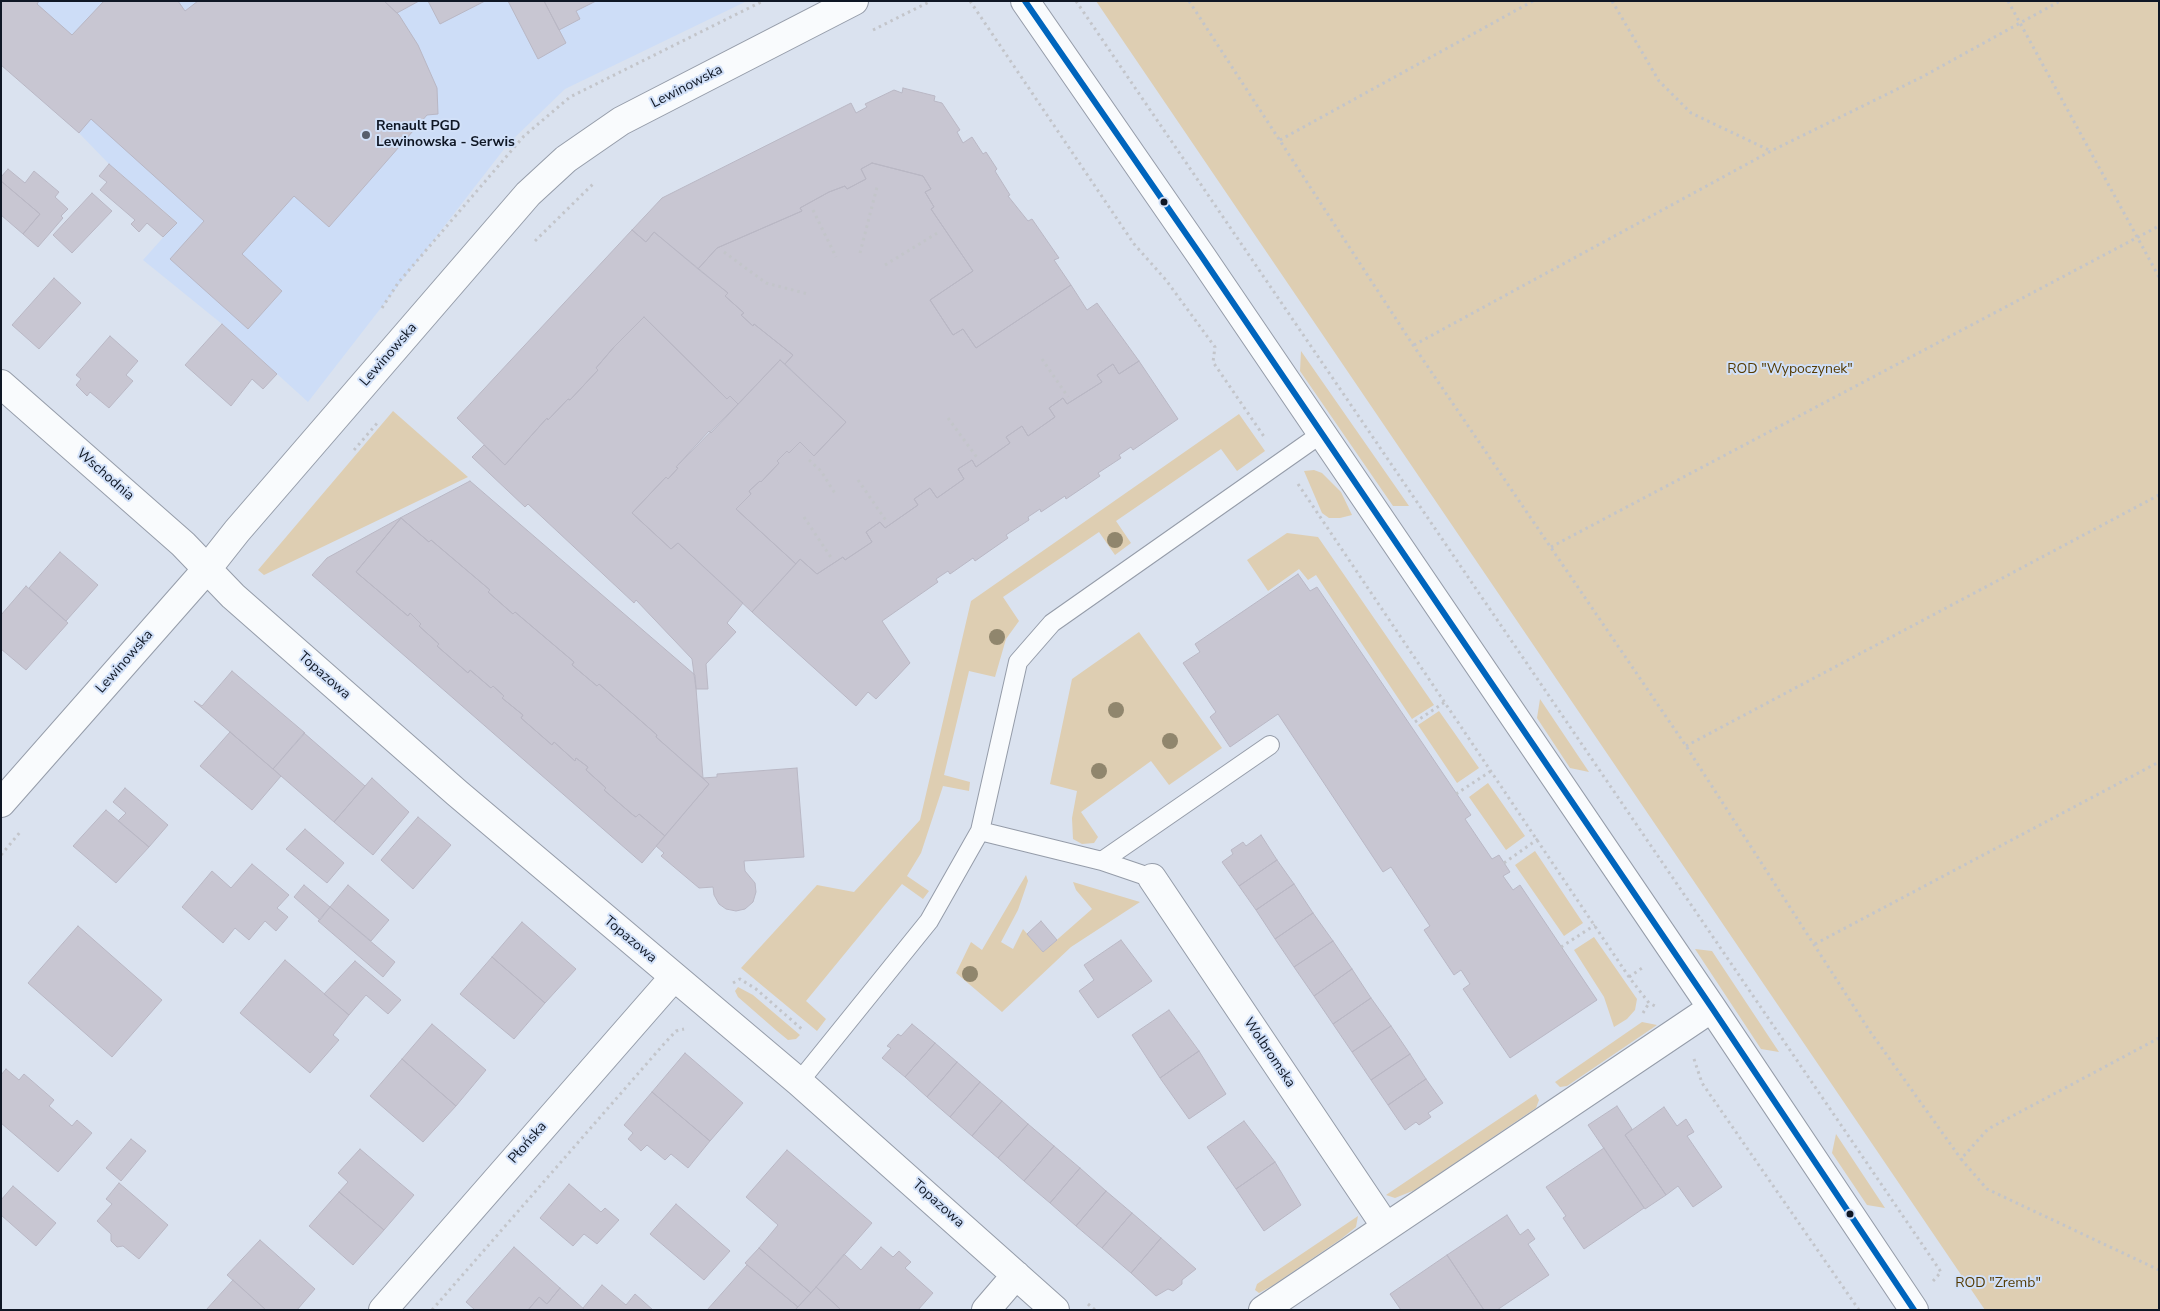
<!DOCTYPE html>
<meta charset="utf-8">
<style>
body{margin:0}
#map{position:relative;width:2160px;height:1311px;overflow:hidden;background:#dae2ef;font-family:"Nunito Sans",sans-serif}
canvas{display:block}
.frame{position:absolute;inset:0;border:2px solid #0f1725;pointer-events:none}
</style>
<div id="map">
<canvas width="2160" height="1311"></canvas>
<div class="frame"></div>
</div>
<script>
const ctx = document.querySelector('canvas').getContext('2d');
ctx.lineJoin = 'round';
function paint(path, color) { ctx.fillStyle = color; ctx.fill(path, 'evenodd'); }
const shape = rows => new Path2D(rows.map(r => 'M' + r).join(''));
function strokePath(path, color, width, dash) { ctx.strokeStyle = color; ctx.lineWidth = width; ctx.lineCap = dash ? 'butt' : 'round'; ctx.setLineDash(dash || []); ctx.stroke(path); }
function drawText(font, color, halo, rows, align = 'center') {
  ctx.font = font + ' "Nunito Sans",sans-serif'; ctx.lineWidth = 4; ctx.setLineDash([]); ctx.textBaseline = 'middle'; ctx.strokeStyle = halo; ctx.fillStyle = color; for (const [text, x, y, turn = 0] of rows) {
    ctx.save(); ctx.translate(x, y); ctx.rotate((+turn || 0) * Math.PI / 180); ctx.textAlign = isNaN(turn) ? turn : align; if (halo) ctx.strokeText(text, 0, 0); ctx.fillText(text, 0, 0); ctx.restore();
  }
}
const built = shape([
 [1,1,747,1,565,89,508,144,308,402,222,324,143,260,177,222,109,164,79,133]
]);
const green = shape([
 [1096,1,2159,1,2159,1310,1985,1310],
 [1301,351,1409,506,1393,506,1300,371],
 [393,411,468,477,264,575,258,570],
 [1239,414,1265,451,1237,471,1221,449,1116,521,1131,543,1115,555,1099,532,1003,597,1019,621,1006,639,995,677,969,671,944,775,970,782,969,791,943,786,921,853,907,876,929,891,923,899,902,884,806,1001,826,1019,817,1031,741,968,817,885,854,892,920,820,971,601],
 [1314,470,1322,473,1341,492,1352,515,1340,518,1329,518,1322,513,1304,471],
 [1287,533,1318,537,1434,705,1412,719,1316,575,1308,580,1299,569,1268,591,1247,560],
 [1139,632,1222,748,1169,785,1151,761,1081,812,1098,837,1094,843,1082,844,1073,839,1072,818,1077,791,1050,784,1072,679],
 [1540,699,1589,772,1570,768,1537,718],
 [1439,711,1479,768,1457,783,1418,725],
 [1488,783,1525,836,1506,850,1469,797],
 [1535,851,1583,923,1564,936,1515,865],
 [1026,875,1028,881,1018,910,1001,942,1013,949,1023,929,1043,952,1092,909,1076,890,1073,882,1140,902,1071,947,1002,1012,956,973,971,942,982,950],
 [1594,937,1637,999,1635,1010,1627,1019,1614,1027,1604,997,1574,950],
 [1695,949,1712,951,1779,1052,1761,1049],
 [738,987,753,995,800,1035,796,1039,788,1040,777,1031,738,997,735,991],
 [1642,1022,1657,1025,1567,1086,1560,1087,1555,1082],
 [1536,1094,1539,1100,1536,1108,1415,1190,1395,1198,1386,1195],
 [1836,1134,1885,1208,1867,1205,1832,1153],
 [1358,1216,1356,1227,1341,1239,1272,1286,1259,1293,1255,1290,1257,1284]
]);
const building = shape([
 [1,1,39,1,37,4,72,35,104,1,178,1,185,11,198,1,384,1,399,15,418,45,437,88,438,114,427,115,329,227,294,196,242,254,282,291,248,329,170,259,204,221,91,119,79,133,1,65,1,1],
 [384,1,419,1,397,13,384,1],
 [428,1,485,1,440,24,428,1],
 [508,1,544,1,566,43,538,59,508,1],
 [544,1,596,1,576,11,580,19,559,30,544,1],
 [903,88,935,96,934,101,942,103,960,130,957,132,963,143,972,137,983,154,986,152,997,169,995,171,1010,195,1008,196,1028,221,1032,219,1059,258,1054,260,1071,285,976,348,963,329,953,335,930,300,973,271,931,209,934,207,925,192,931,189,923,176,872,163,861,169,866,179,847,189,845,186,829,192,800,208,802,211,717,248,698,269,654,232,646,242,632,230,662,198,851,103,856,113,867,107,865,104,894,90,902,93,903,88],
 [872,163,923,176,931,189,925,192,934,207,931,209,973,271,930,300,953,335,963,329,976,348,1071,285,1087,310,1097,303,1139,361,1119,374,1113,364,1097,375,1102,382,1067,404,1063,398,1049,408,1055,417,1028,436,1022,426,1006,437,1010,443,976,467,972,460,958,469,964,479,937,498,930,488,914,499,918,505,885,528,880,522,866,532,872,542,845,560,843,557,817,574,800,559,796,564,736,509,751,494,749,491,760,481,761,482,779,463,777,461,787,451,789,453,800,442,814,456,846,422,785,364,793,355,754,324,753,326,741,315,744,313,725,296,728,293,698,269,717,248,802,211,800,208,829,192,845,186,847,189,866,179,861,169,872,163],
 [109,164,177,223,163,237,147,223,139,232,131,224,135,220,100,190,107,182,99,176,109,164],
 [8,169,25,183,34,171,59,192,55,197,68,209,61,216,63,218,38,247,23,234,40,214,1,181,1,177,8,169],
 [1,181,40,214,23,234,1,215,1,181],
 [92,193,112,211,72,253,53,235,92,193],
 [632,230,646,242,654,232,728,293,725,296,744,313,741,315,753,326,754,324,793,355,785,364,780,360,738,404,730,396,727,399,644,317,614,347,596,368,598,370,570,400,568,399,548,420,547,418,505,465,457,418,632,230],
 [54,278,81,303,39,349,12,325,54,278],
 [644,317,727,399,730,396,738,404,676,467,678,468,668,479,666,477,632,513,671,549,678,543,743,603,727,623,736,632,706,664,708,689,696,689,692,659,636,600,634,603,528,504,525,507,472,457,484,445,505,465,547,418,548,420,568,399,570,400,598,370,596,368,614,347,644,317],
 [222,324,277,374,263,389,252,379,231,406,185,365,222,324],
 [110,336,138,361,126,375,133,381,109,408,90,392,87,396,76,385,81,379,76,375,110,336],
 [780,360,846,422,814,456,800,442,789,453,787,451,777,461,779,463,761,482,760,481,749,491,751,494,736,509,796,564,752,612,678,543,671,549,632,513,666,477,668,479,678,468,676,467,709,431,711,433,780,360],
 [1139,361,1178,419,1133,450,1131,447,1119,455,1121,458,1098,473,1100,476,1066,499,1065,496,1041,512,1040,509,1028,517,1029,520,1006,535,1008,538,975,561,973,558,950,574,948,571,936,579,938,582,882,621,910,663,876,699,868,692,856,706,752,612,800,559,817,574,843,557,845,560,872,542,866,532,880,522,885,528,918,505,914,499,930,488,937,498,964,479,958,469,972,460,976,467,1010,443,1006,437,1022,426,1028,436,1055,417,1049,408,1063,398,1067,404,1102,382,1097,375,1113,364,1119,374,1139,361],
 [470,481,695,675,703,778,656,737,657,735,599,684,597,686,572,665,574,662,515,612,513,614,488,592,490,590,431,540,429,542,401,518,356,572,408,616,410,613,421,624,419,626,439,644,437,646,468,673,470,670,491,688,493,686,504,696,502,698,523,715,521,718,552,745,554,742,575,761,576,758,588,767,586,770,606,788,604,790,633,815,636,817,639,814,665,836,642,863,312,575,327,558,400,518,470,481],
 [401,518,429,542,431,540,490,590,488,592,513,614,515,612,574,662,572,665,597,686,599,684,657,735,656,737,709,784,665,836,639,814,636,817,633,815,604,790,606,788,586,770,588,767,576,758,575,761,554,742,552,745,521,718,523,715,502,698,504,696,493,686,491,688,470,670,468,673,437,646,439,644,419,626,421,624,410,613,408,616,356,572,401,518],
 [60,552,98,585,66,621,29,588,60,552],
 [1298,574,1310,591,1317,587,1471,815,1465,819,1492,859,1499,855,1510,872,1503,876,1513,890,1520,885,1597,1000,1510,1058,1463,989,1470,984,1461,970,1454,975,1424,930,1430,926,1391,867,1383,872,1278,714,1230,747,1210,717,1216,712,1183,663,1200,652,1195,644,1298,574],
 [26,586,68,623,26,670,1,649,1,615,26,586],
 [232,671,305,733,273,769,194,701,202,706,232,671],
 [230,732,281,776,252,810,200,766,230,732],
 [304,733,365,786,334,822,273,769,304,733],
 [797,768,804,857,744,861,745,871,755,883,756,892,753,902,745,909,736,911,726,909,719,904,714,895,713,887,699,888,661,856,664,853,656,846,709,784,703,778,717,777,717,774,797,768],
 [372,778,409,812,373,855,334,822,372,778],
 [125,788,168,825,149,847,118,821,126,813,113,802,125,788],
 [106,810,149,847,116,883,73,846,106,810],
 [418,817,451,845,413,889,381,860,418,817],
 [305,829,344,863,327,883,286,849,305,829],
 [1261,835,1277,860,1239,886,1222,862,1233,854,1231,850,1243,842,1246,846,1261,835],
 [1277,860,1294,884,1256,910,1239,886,1277,860],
 [252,864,289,895,277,908,288,917,276,931,265,921,249,940,235,928,223,943,182,907,212,871,231,888,252,864],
 [1294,884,1313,913,1275,939,1256,910,1294,884],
 [304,885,330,907,320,920,294,897,304,885],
 [348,885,389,920,371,941,330,907,348,885],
 [330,907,395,962,383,977,318,921,330,907],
 [1313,913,1333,941,1294,967,1275,939,1313,913],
 [1041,921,1057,940,1043,952,1027,934,1041,921],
 [522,922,576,969,545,1003,492,957,522,922],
 [78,926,162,1000,112,1057,28,983,78,926],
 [1121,940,1152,981,1098,1018,1079,991,1094,980,1084,965,1121,940],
 [1333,941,1352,969,1314,996,1294,967,1333,941],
 [492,957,545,1003,514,1039,460,994,492,957],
 [285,960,349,1015,333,1035,339,1040,310,1073,240,1013,285,960],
 [355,961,401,1000,388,1014,366,995,349,1015,324,994,355,961],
 [1352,969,1371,998,1333,1024,1314,996,1352,969],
 [1371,998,1391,1026,1352,1052,1333,1024,1371,998],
 [1169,1010,1199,1051,1160,1078,1132,1035,1169,1010],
 [432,1024,486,1070,456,1106,402,1059,432,1024],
 [912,1024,935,1043,905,1077,882,1058,891,1048,887,1046,898,1034,901,1036,912,1024],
 [1391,1026,1410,1054,1371,1080,1352,1052,1391,1026],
 [935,1043,957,1062,927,1097,905,1077,935,1043],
 [1199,1051,1226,1094,1189,1119,1160,1078,1199,1051],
 [685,1053,743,1103,710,1141,652,1092,685,1053],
 [1410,1054,1426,1079,1388,1105,1371,1080,1410,1054],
 [402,1059,456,1106,423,1142,370,1096,402,1059],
 [957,1062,980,1082,950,1117,927,1097,957,1062],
 [6,1069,19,1080,24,1074,54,1100,49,1106,72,1126,77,1120,92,1133,58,1172,1,1123,1,1075,6,1069],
 [1426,1079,1443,1103,1428,1113,1431,1117,1419,1125,1416,1122,1405,1130,1388,1105,1426,1079],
 [980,1082,1002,1101,972,1136,950,1117,980,1082],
 [652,1092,710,1141,688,1168,671,1154,665,1160,647,1145,641,1151,628,1139,633,1133,624,1125,652,1092],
 [1002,1101,1028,1124,998,1158,972,1136,1002,1101],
 [1617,1106,1632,1129,1625,1135,1666,1195,1645,1209,1588,1125,1617,1106],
 [1664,1107,1677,1126,1686,1119,1694,1132,1687,1136,1722,1187,1693,1207,1678,1186,1666,1195,1625,1135,1664,1107],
 [1244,1121,1275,1162,1236,1189,1207,1147,1244,1121],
 [1028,1124,1054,1146,1024,1181,998,1158,1028,1124],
 [131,1139,146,1151,121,1181,106,1168,131,1139],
 [1054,1146,1080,1168,1050,1203,1024,1181,1054,1146],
 [1604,1148,1644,1208,1584,1249,1563,1218,1566,1216,1546,1187,1604,1148],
 [360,1149,414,1195,384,1230,339,1192,348,1182,338,1173,360,1149],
 [787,1150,872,1223,811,1293,759,1248,778,1225,746,1197,787,1150],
 [1275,1162,1301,1205,1264,1231,1236,1189,1275,1162],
 [1080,1168,1106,1191,1076,1226,1050,1203,1080,1168],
 [119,1183,168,1225,139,1259,123,1246,117,1247,111,1241,111,1234,97,1221,112,1204,106,1199,119,1183],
 [569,1184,601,1212,605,1208,619,1220,597,1244,584,1234,573,1246,540,1218,569,1184],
 [13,1186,56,1223,36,1246,1,1215,1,1200,13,1186],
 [1106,1191,1132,1213,1102,1248,1076,1226,1106,1191],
 [339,1192,384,1230,353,1265,309,1226,339,1192],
 [676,1204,730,1251,704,1280,650,1234,676,1204],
 [1132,1213,1161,1238,1131,1273,1102,1248,1132,1213],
 [1507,1215,1520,1235,1528,1229,1535,1239,1528,1244,1549,1275,1497,1310,1484,1310,1447,1255,1507,1215],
 [1161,1238,1196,1269,1182,1280,1182,1284,1173,1291,1168,1289,1156,1296,1131,1273,1161,1238],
 [260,1240,315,1289,297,1310,266,1310,227,1275,260,1240],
 [514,1247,560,1288,547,1304,539,1297,528,1310,475,1310,466,1302,514,1247],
 [881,1247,893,1257,899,1251,911,1262,905,1268,933,1293,918,1310,841,1310,816,1287,844,1254,861,1270,881,1247],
 [759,1248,811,1293,798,1307,745,1263,759,1248],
 [1447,1255,1484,1310,1401,1310,1390,1294,1447,1255],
 [747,1265,798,1307,795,1310,707,1310,747,1265],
 [233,1280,266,1310,206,1310,233,1280],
 [602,1285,626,1305,635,1294,653,1310,585,1310,583,1308,602,1285],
 [816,1287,834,1303,841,1310,795,1310,816,1287],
 [560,1288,585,1310,528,1310,539,1297,547,1304,560,1288]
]);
const path = shape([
 [970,1,1134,244,1166,280,1215,347,1213,362,1265,438],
 [1076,1,1941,1272,1933,1281],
 [1189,1,1413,345,1686,746,1869,1030,1961,1159],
 [1612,1,1659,81,1691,113,1771,151],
 [2008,1,2159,277],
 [873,30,931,1],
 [1280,140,1533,1],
 [813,210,836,257],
 [535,241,593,184],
 [724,252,766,283,808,294],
 [860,253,877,187],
 [885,265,939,232],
 [382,308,398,283,524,136,570,97,763,1],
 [1414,345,1771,151,1922,77,2060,1],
 [1042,359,1068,397],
 [948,418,978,459],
 [354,450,379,421],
 [809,460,821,471,836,495],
 [858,480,887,522],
 [1298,484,1629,977,1649,1003,1655,1006],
 [804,517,832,559],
 [1551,547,2159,226],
 [1415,722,1445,702],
 [1686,746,2159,495],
 [1456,794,1491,771],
 [1,855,21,831],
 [1504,863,1538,839],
 [1815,944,2159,762],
 [1561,947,1595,925],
 [1629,977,1645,966],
 [733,983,740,979,756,989,804,1031],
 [1643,1013,1649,1003],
 [2159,1038,1988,1129,1961,1159,1987,1189,2159,1270],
 [1694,1059,1702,1083,1859,1310],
 [1088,1304,1095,1310],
 [432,1310,663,1045,676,1031,684,1029]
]);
const service = shape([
 [980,831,1102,861,1152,878],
 [1102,861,1270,745],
 [799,1082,929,921,980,831,1018,662,1052,623,1321,434]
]);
const minor = shape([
 [1025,1,1202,257,1712,1008,1914,1310],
 [1,384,183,544,233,596,457,793,799,1082,1055,1310],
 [1,803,207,569,237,531,528,194,566,159,621,121,854,1],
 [1152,878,1386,1227],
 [383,1310,674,977],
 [986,1310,1016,1275],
 [1263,1310,1712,1008]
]);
const bus1 = shape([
 [1025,1,1202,257,1712,1008,1914,1310]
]);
const trees = [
 [1115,540],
 [997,637],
 [1116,710],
 [1170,741],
 [1099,771],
 [970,974]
];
const markers = [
 [366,135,5,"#565e6c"],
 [1164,202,4.5,"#0f1725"],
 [1850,1214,4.5,"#0f1725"]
];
const streetNames = [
 ["Lewinowska",687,87,-27],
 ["Lewinowska",389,355,-49],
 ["Wschodnia",105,475,41],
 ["Lewinowska",125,662,-49],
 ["Topazowa",324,676,41],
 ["Topazowa",630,940,40],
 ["Wolbromska",1269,1053,56],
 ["Płońska",528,1143,-49],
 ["Topazowa",938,1204,42]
];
const poiNames = [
 ["Renault PGD",376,127],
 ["Lewinowska - Serwis",376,143]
];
const parkNames = [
 ["ROD \"Wypoczynek\"",1790,370],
 ["ROD \"Zremb\"",1998,1284]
];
paint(built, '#cdddf7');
paint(green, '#deceb2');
paint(building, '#c8c6d2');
strokePath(building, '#b9b7c4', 1);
strokePath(service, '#959ca9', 20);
strokePath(minor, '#959ca9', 30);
strokePath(path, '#c3c5ca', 3, [2.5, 4]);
strokePath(service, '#f9fbfd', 18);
strokePath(minor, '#f9fbfd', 28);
strokePath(bus1, '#0065bd', 6);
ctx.fillStyle = '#90866d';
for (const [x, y] of trees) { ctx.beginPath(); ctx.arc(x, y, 8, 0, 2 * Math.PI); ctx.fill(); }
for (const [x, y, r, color] of markers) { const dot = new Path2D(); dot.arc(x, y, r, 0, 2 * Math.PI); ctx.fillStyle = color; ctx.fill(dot); strokePath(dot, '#d1e0f8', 2); }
drawText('14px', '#0f1725', '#d1e0f8', streetNames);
drawText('bold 14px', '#0f1725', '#d1e0f8', poiNames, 'left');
drawText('14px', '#543a02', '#d1e0f8', parkNames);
</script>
